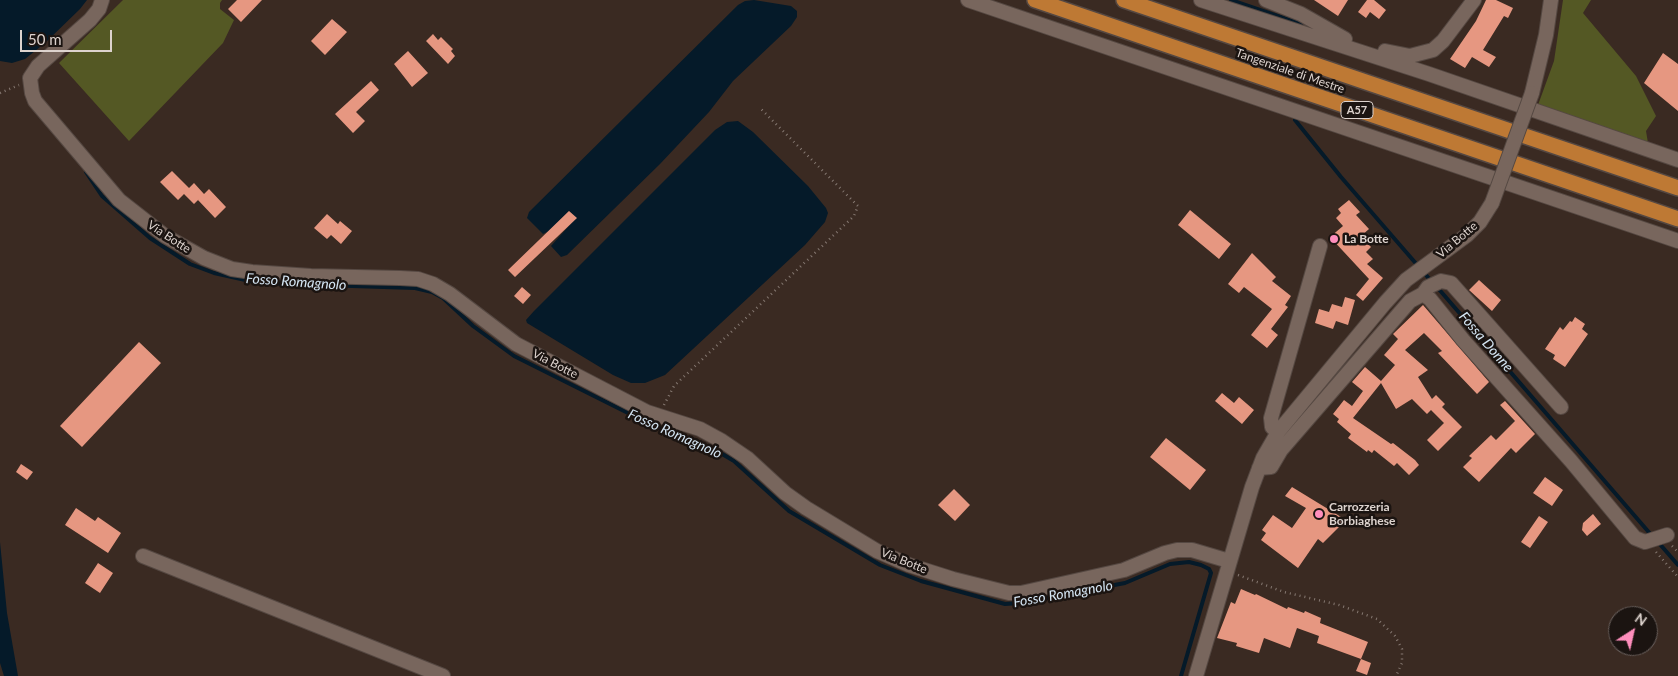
<!DOCTYPE html>
<style>
body{margin:0}
#map{position:relative;width:1678px;height:676px;overflow:hidden;background:#3a2a22;font-family:Lato,sans-serif}
canvas{display:block}
.north{position:absolute;left:1608px;top:606px;width:50px;height:50px;box-sizing:border-box;background:#1b1411;border:1px solid #69605d;border-radius:50%;rotate:35deg;font-size:14px;font-weight:700;line-height:20px;text-align:center;color:#ddd3ce}
.north::after{content:'';display:block;margin:auto;width:18px;height:22px;background:#fe8ebc;clip-path:polygon(50% 0,100% 100%,50% 72%,0 100%)}
.scale{position:absolute;left:20px;top:30px;width:92px;height:22px;box-sizing:border-box;border:2px solid #ddd3ce;border-top:0;padding-left:6px;font-size:15px;line-height:18px;white-space:nowrap;color:#ddd3ce;-webkit-text-stroke:4px #1b1411;paint-order:stroke}
</style>
<div id="map">
<canvas width="1678" height="676"></canvas>
<div class="north">N</div>
<div class="scale">50 m</div>
</div>
<script>
const ctx = document.querySelector('canvas').getContext('2d');
ctx.lineJoin = 'round';
function paint(path, color) { ctx.fillStyle = color; ctx.fill(path, 'evenodd'); }
const shape = rows => new Path2D(rows.map(r => 'M' + r).join(''));
function strokePath(path, color, width, dash) { ctx.strokeStyle = color; ctx.lineWidth = width; ctx.lineCap = dash ? 'butt' : 'round'; ctx.setLineDash(dash || []); ctx.stroke(path); }
function drawText(font, color, halo, rows, align = 'center') {
  ctx.font = font + ' Lato,sans-serif'; ctx.lineWidth = 5; ctx.setLineDash([]); ctx.textBaseline = 'middle'; ctx.strokeStyle = halo; ctx.fillStyle = color; for (const [text, x, y, turn = 0] of rows) {
    ctx.save(); ctx.translate(x, y); ctx.rotate((+turn || 0) * Math.PI / 180); ctx.textAlign = isNaN(turn) ? turn : align; if (halo) ctx.strokeText(text, 0, 0); ctx.fillText(text, 0, 0); ctx.restore();
  }
}
const green = shape([
 [123,0,222,0,220,3,220,9,234,20,223,43,129,141,59,63],
 [1563,0,1591,0,1583,13,1636,76,1656,116,1646,131,1648,143,1538,105,1554,61]
]);
const water = shape([
 [0,0,87,0,80,9,45,43,25,59,12,63,0,61],
 [754,0,791,6,797,11,797,17,791,26,733,81,709,112,660,164,567,255,561,257,551,246,576,218,569,211,549,231,543,234,527,218,529,212,738,5,745,1],
 [738,121,753,132,808,186,826,208,828,213,825,222,805,245,665,375,645,383,631,383,613,375,527,323,526,320,534,311,715,130,727,122],
 [0,542,7,613,18,676,4,676,0,663]
]);
const stream = shape([
 [1231,0,1301,24],
 [1295,120,1341,177,1432,282],
 [86,172,102,196,150,238,190,264,214,273,259,283,415,288,432,292,443,298,473,326,514,356,656,427,712,448,734,461,789,511,880,565,921,581,1005,604,1020,603,1125,583,1170,564,1189,562,1201,565,1209,569,1211,573,1181,676],
 [1437,287,1653,537],
 [1658,542,1678,565]
]);
const building = shape([
 [237,0,262,0,241,22,228,9],
 [1314,0,1348,0,1338,16],
 [1367,0,1374,0,1386,10,1379,19,1370,12,1366,18,1358,12],
 [1486,0,1496,0,1513,8,1508,18,1504,16,1483,50,1496,57,1489,67,1472,57,1465,68,1450,59,1476,21],
 [332,19,347,32,325,55,311,41],
 [433,34,438,40,441,37,453,49,451,51,455,56,448,64,426,41],
 [408,51,428,73,412,87,394,64],
 [1663,53,1678,64,1678,111,1644,83],
 [371,81,379,90,356,112,365,121,353,133,335,114],
 [172,171,189,188,194,183,204,194,209,189,226,207,215,218,198,200,200,198,194,204,184,194,178,200,160,182],
 [1349,200,1360,212,1356,215,1369,229,1361,236,1371,247,1366,252,1373,259,1367,264,1383,278,1363,301,1356,295,1369,279,1330,237,1343,226,1336,218,1341,213,1338,209],
 [1190,210,1231,244,1219,259,1178,225],
 [569,211,577,218,515,277,508,270],
 [327,214,338,224,340,221,352,231,341,244,331,235,327,239,314,228],
 [1252,253,1276,277,1272,281,1291,296,1285,305,1288,307,1271,329,1278,335,1267,348,1251,335,1272,309,1244,287,1239,293,1228,284],
 [1479,280,1501,300,1492,311,1469,290],
 [522,287,531,295,523,304,514,296],
 [1345,297,1355,300,1348,325,1336,321,1333,329,1315,323,1319,309,1329,312,1332,304,1342,307],
 [1423,305,1489,382,1477,394,1438,353,1442,351,1424,333,1405,350,1428,370,1418,377,1432,399,1436,395,1445,404,1442,407,1462,427,1438,451,1427,440,1444,423,1431,410,1427,414,1412,399,1396,409,1381,383,1353,418,1391,444,1393,443,1415,460,1419,465,1409,475,1397,463,1394,466,1374,450,1372,453,1368,450,1367,452,1348,438,1351,434,1337,422,1339,419,1333,414,1344,400,1352,406,1363,391,1352,382,1365,367,1381,381,1395,365,1384,355,1398,339,1393,334],
 [1575,317,1585,324,1582,329,1588,334,1565,367,1553,359,1555,355,1545,349,1560,327,1563,330,1570,321,1572,322],
 [139,342,161,363,82,447,60,426],
 [1222,393,1234,403,1239,397,1254,410,1242,424,1215,401],
 [1505,401,1535,434,1516,453,1511,448,1479,482,1463,467,1472,458,1469,456,1491,435,1496,440,1515,421,1500,405],
 [1166,438,1206,470,1190,490,1150,457],
 [21,464,33,472,27,480,16,472],
 [1545,477,1563,490,1552,506,1533,493],
 [1292,487,1346,520,1323,543,1318,539,1298,568,1261,540,1266,533,1262,530,1273,515,1292,528,1306,508,1285,496],
 [954,489,970,505,955,521,938,505],
 [76,508,95,521,98,517,121,533,108,553,65,525],
 [1593,514,1601,524,1587,536,1582,530,1583,523],
 [1539,516,1548,522,1530,548,1521,542],
 [98,563,113,573,100,593,85,583],
 [1241,589,1255,595,1256,594,1287,609,1288,607,1304,613,1305,611,1321,618,1320,623,1368,642,1361,659,1317,643,1319,636,1297,628,1290,648,1264,638,1259,653,1236,646,1237,643,1217,638,1231,602,1235,604],
 [1361,659,1371,663,1367,675,1356,671]
]);
const path = shape([
 [0,93,19,85],
 [664,405,674,386,854,216,858,206,759,107],
 [1672,546,1678,552],
 [1656,552,1678,577],
 [1238,575,1284,592,1339,605,1377,619,1395,636,1402,649,1402,663,1396,676]
]);
const minor = shape([
 [102,0,99,9,90,20,38,66,30,78,32,93,35,101,119,200,165,236,204,258,232,269,252,272,311,276,400,278,418,279,433,284,450,294,516,344,647,412,700,429,722,441,747,458,785,493,806,508,877,551,909,565,953,579,1009,593,1021,593,1124,570,1165,553,1177,550,1192,550,1229,561],
 [968,0,1678,241],
 [1201,0,1429,74,1678,160],
 [1266,0,1301,14,1345,39],
 [1385,51,1410,56,1433,50,1443,41,1474,0],
 [1532,93,1546,35,1551,0],
 [1423,294,1428,287,1441,281,1451,283,1561,407],
 [1278,432,1272,427,1271,418,1320,246],
 [1259,468,1271,467,1281,450,1410,301,1423,294,1430,299,1463,340,1571,461,1635,538,1645,542,1667,535],
 [143,556,443,676],
 [1196,676,1252,487,1263,458,1278,432,1385,303,1406,280,1467,235,1480,222,1492,203]
]);
const highway = shape([
 [1035,0,1678,219],
 [1124,0,1678,188]
]);
const minorBridge = shape([
 [1492,203,1532,93]
]);
const markers = [
 [1334,239,5,"#fe8ebc"],
 [1319,514,5,"#fe8ebc"]
];
const shields = [
 [1357,110,32]
];
const shieldNames = [
 ["A57",1357,110]
];
const streetNames = [
 ["Tangenziale di Mestre",1290,71,19],
 ["Via Botte",169,237,33],
 ["Via Botte",1457,240,-40],
 ["Via Botte",555,364,27],
 ["Via Botte",904,561,22]
];
const poiNames = [
 ["La Botte",1344,239],
 ["Carrozzeria",1329,507],
 ["Borbiaghese",1329,521]
];
const waterNames = [
 ["Fosso Romagnolo",296,282,4],
 ["Fossa Donne",1486,342,49],
 ["Fosso Romagnolo",675,434,24],
 ["Fosso Romagnolo",1063,594,-10]
];
paint(green, '#545824');
paint(water, '#051a29');
strokePath(stream, '#051a29', 4);
paint(building, '#e69781');
strokePath(minor, '#554842', 16);
strokePath(highway, '#554842', 18);
strokePath(path, '#867972', 2.5, [1, 4]);
strokePath(minor, '#78665d', 14);
strokePath(highway, '#be7934', 15);
strokePath(minorBridge, '#554842', 16, []);
strokePath(minorBridge, '#78665d', 14);
for (const [x, y, r, color] of markers) { const dot = new Path2D(); dot.arc(x, y, r, 0, 2 * Math.PI); ctx.fillStyle = color; ctx.fill(dot); strokePath(dot, '#1b1411', 2); }
for (const [x, y, w] of shields) { const box = new Path2D(); box.roundRect(x - w / 2, y - 8.5, w, 17, 4); ctx.fillStyle = '#1b1411'; ctx.fill(box); strokePath(box, '#ddd3ce', 1); }
drawText('bold 11px', '#ddd3ce', null, shieldNames);
drawText('12px', '#ddd3ce', '#1b1411', streetNames);
drawText('bold 12px', '#ddd3ce', '#1b1411', poiNames, 'left');
drawText('italic 14px', '#d5e6f4', '#1b1411', waterNames);
</script>
